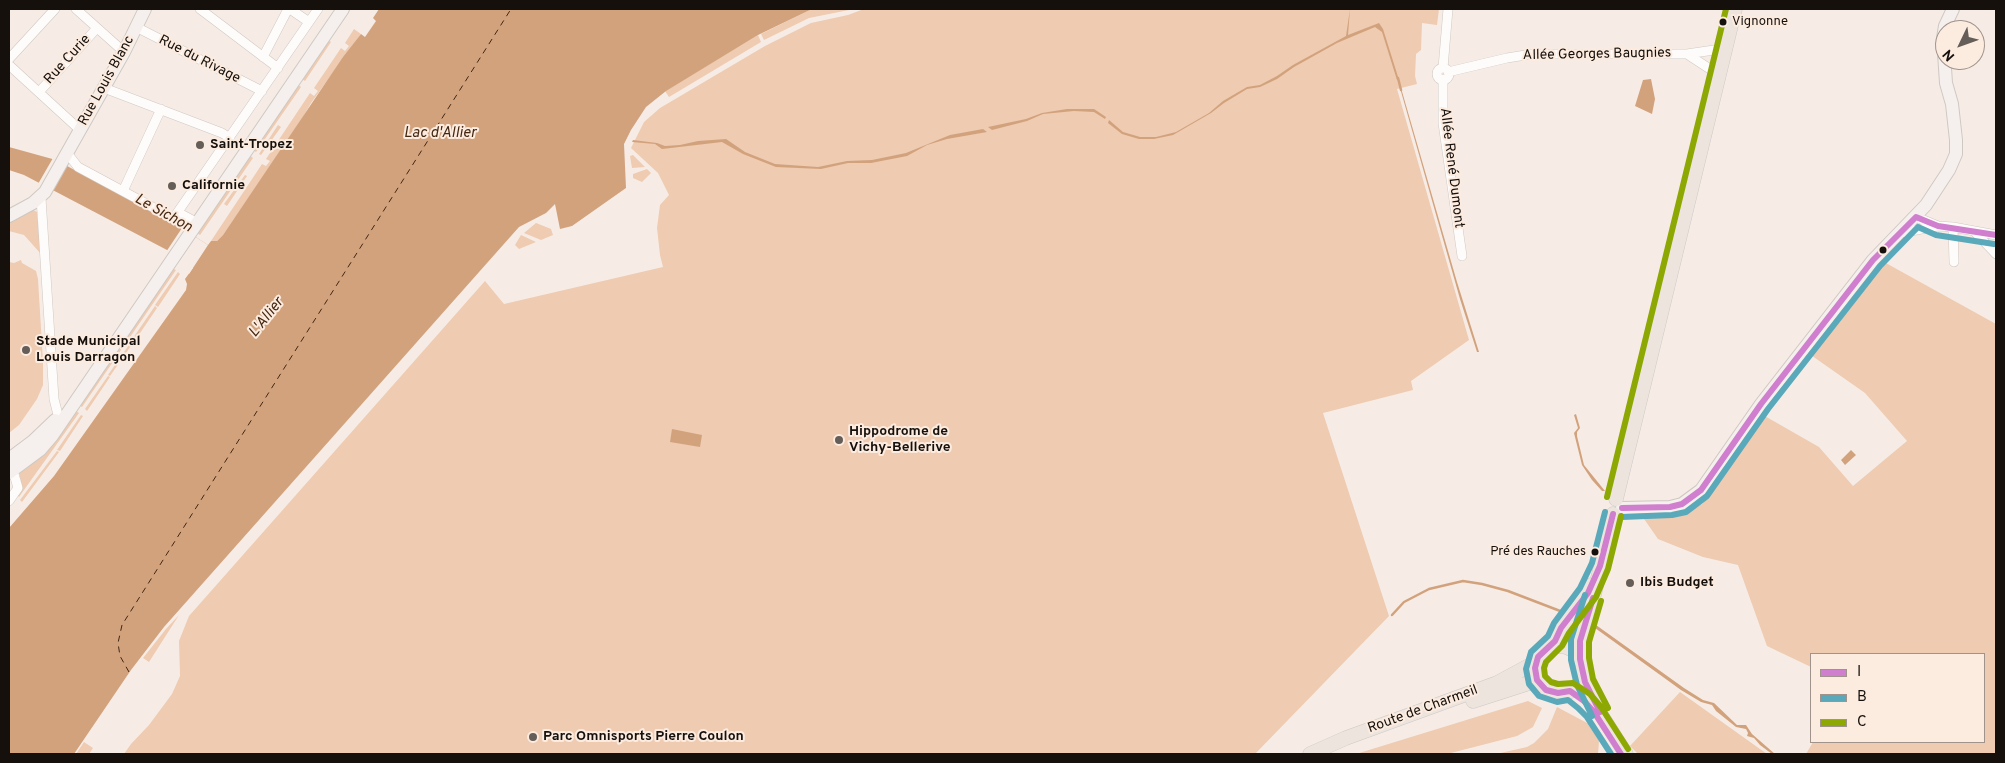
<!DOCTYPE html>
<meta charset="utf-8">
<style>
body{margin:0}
#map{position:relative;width:2005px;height:763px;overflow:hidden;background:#f6ece5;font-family:Overpass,sans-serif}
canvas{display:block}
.frame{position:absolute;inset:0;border:10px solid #15100c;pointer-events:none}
.legend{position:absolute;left:1810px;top:653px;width:175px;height:90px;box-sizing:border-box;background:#fcebdf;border:1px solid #a0938b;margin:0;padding:6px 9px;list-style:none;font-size:15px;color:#15100c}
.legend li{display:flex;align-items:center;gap:10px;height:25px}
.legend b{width:25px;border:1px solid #a0938b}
.north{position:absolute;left:1935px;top:20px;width:50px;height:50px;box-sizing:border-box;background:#fcebdf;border:1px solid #a0938b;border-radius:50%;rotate:228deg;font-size:14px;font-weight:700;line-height:20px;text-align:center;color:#15100c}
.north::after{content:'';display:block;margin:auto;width:18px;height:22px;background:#645d58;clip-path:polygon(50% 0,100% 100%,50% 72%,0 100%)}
</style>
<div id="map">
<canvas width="2005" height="763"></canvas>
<div class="frame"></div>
<ul class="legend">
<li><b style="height:6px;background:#d07ece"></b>I</li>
<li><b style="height:6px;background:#5aa9bb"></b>B</li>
<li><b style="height:6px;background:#8da803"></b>C</li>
</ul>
<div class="north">N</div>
</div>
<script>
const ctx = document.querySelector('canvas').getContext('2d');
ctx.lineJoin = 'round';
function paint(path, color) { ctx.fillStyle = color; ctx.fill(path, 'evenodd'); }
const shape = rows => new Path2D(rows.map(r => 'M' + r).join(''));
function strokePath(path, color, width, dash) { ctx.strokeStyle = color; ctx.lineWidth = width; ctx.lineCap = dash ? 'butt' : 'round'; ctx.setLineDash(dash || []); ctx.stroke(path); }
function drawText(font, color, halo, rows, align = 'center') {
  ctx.font = font + ' Overpass,sans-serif'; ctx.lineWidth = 4; ctx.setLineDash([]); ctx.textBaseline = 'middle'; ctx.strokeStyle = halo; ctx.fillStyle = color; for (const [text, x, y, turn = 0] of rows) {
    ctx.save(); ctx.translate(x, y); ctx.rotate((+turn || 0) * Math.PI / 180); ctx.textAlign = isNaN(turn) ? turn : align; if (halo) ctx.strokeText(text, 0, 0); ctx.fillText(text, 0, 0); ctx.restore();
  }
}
const green = shape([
 [812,9,854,9,809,18,764,40,761,34],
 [864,9,1439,9,1437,25,1422,23,1421,50,1416,54,1415,76,1417,84,1397,89,1469,340,1411,381,1413,390,1323,413,1389,616,1255,754,124,754,131,744,149,725,172,694,180,676,179,641,189,616,485,281,504,304,663,267,660,255,657,228,660,205,669,195,658,173,631,148,644,122,660,108,765,46,811,23,848,15],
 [354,29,361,34,311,103,296,129,223,235,217,241,211,241,262,164,266,166,270,161,266,159,310,93,314,96,318,91,314,88,341,48,345,51,349,46,345,43],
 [758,35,761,42,669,97,665,91],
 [325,38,331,42,305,81,299,77],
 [295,82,301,87,256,152,250,148],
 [278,125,281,127,261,155,259,154],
 [247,153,253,158,200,235,194,231],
 [633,155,645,167,632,168,630,156],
 [647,169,651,173,642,182,633,178,633,174],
 [245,175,247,176,227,206,224,204],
 [33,210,37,212,41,254,24,235,9,231,9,219],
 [536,223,551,229,553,235,541,240,524,233],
 [521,235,536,242,519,249,515,245],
 [21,260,22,263,36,271,38,279,43,362,43,385,37,399,19,425,9,433,9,262,14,263],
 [1884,262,1996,324,1996,754,1806,754,1813,742,1984,742,1984,654,1811,654,1811,667,1767,646,1738,565,1703,557,1658,539,1642,516,1680,514,1702,504,1763,415,1819,447,1853,486,1907,441,1865,393,1808,353],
 [170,267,176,270,82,407,77,404],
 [178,272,180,274,158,307,155,305],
 [155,306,157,308,134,342,131,341],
 [131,342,133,343,110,376,108,375],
 [108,376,110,377,87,411,85,409],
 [73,409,79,413,19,497,17,495,22,486,19,473],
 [81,415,83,416,60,451,57,450],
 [57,451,59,452,22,502,20,500],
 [179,615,149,662,143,658,166,629],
 [1680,692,1767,754,1638,754,1630,746],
 [1528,701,1542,708,1533,727,1517,736,1447,754,1356,754],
 [1557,707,1589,724,1599,741,1598,754,1496,754,1527,747,1534,743,1548,729],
 [84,742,93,748,89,754,76,754]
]);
const water = shape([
 [379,9,812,9,758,35,666,91,646,107,631,130,624,144,626,188,572,226,560,229,555,204,546,213,519,227,164,627,131,670,74,754,9,754,9,528,54,476,186,290,187,284,185,279,193,268,167,250,24,175,9,170,9,147,56,160,182,228,208,245,211,241,217,241,223,235,343,57,361,34,365,37,376,21,373,18],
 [1350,9,1348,35,1379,23,1383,29,1399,80,1397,80,1382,32,1375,27,1337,43,1294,67,1277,79,1260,87,1247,89,1224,103,1211,113,1173,135,1154,139,1139,139,1122,134,1108,123,1109,120,1123,132,1140,137,1156,137,1176,132,1209,113,1223,101,1247,87,1260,85,1277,76,1293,65,1346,36],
 [1651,79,1655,99,1652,114,1635,106,1643,80],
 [1400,88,1401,88,1457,282,1479,352,1477,352,1460,299],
 [1067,109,1094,109,1106,117,1105,119,1094,112,1074,111,1043,114,1027,121,992,130,988,127,1026,119,1042,113],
 [983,129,987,132,947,139,927,145,907,156,871,163,848,163,821,169,776,167,743,154,722,142,662,149,655,144,632,142,633,140,657,143,665,146,680,145,698,141,726,139,745,152,775,164,818,167,847,161,872,160,906,153,950,135],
 [1576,414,1580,428,1577,432,1577,436,1584,465,1605,491,1602,491,1592,480,1582,465,1574,433,1578,428,1574,415],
 [672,429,702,435,700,447,670,442],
 [1851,450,1856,455,1845,465,1841,460],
 [1596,625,1684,688,1703,700,1714,703,1737,725,1746,725,1752,734,1775,754,1772,754,1760,745,1754,738,1747,736,1748,733,1746,729,1736,727,1716,711,1712,705,1701,702,1681,690,1595,628]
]);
const pier = shape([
 [53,158,67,166,52,192,38,184],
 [182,228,208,245,189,274,187,272,189,268,166,252]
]);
const stream = shape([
 [1398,78,1401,90],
 [1392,615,1404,602,1429,589,1463,581,1482,584,1508,591,1568,614]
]);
const ferry = shape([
 [129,672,120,656,118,643,122,625,511,9]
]);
const street = shape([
 [76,9,124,52],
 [200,9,278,68],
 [290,9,309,22],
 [136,27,262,91],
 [1687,54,1719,75],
 [263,57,288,9],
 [9,59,55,9],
 [9,65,80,130],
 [1443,68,1448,9],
 '1437 74a6 6 0 1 1 12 0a6 6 0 1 1-12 0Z',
 [1448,72,1507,58,1532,54,1687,54,1714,50],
 [1443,79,1443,123,1462,256],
 [104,88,222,133,230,138],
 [39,92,97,28],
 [67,153,78,167,169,216,175,216,318,9],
 [123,191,161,109],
 [41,198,54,399,58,415],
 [179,213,192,220],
 [1916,217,1938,226],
 [1953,227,1954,262],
 [1974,231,1996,254],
 [1900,233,1938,226,1953,227,1996,235],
 [9,469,14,474,18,488,9,501]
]);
const secondary = shape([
 [9,216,33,203,45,192,124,52,145,9],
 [9,459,33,441,55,420],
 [9,473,40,450,52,436,343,9],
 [1622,508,1670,507,1682,504,1701,490,1761,404,1873,260,1926,205,1949,170,1956,154,1956,140,1952,104,1946,83,1943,38,1945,26,1953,9]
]);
const primary = shape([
 [1616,499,1735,9],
 '1535 670a24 24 0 1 1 48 0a24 24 0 1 1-48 0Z',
 [1548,648,1555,641,1561,628,1579,606,1591,585],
 [1580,659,1580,641,1590,612,1613,514],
 [1582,671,1585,682,1598,710,1626,754],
 [1473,701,1529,683,1541,686],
 [1310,754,1346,738,1497,683,1536,662]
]);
const bus1 = shape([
 [1622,508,1670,507,1682,504,1701,490,1761,404,1873,260,1916,217,1938,226,1996,235],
 [1613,514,1600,566,1588,593,1561,628,1555,641,1538,657,1535,668,1537,680,1546,690,1558,693,1570,691,1584,701,1594,712,1621,754],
 [1593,598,1580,641,1580,659,1585,682,1600,712]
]);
const bus2 = shape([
 [1605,512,1592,563,1580,588,1554,623,1548,636,1531,652,1526,669,1529,684,1539,696,1557,702,1568,700,1578,708,1587,717,1611,754],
 [1622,517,1672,515,1686,512,1707,496,1768,409,1880,266,1918,227,1936,235,1994,244],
 [1585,595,1571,639,1571,660,1577,685,1592,716]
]);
const bus3 = shape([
 [1607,497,1726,9],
 [1621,516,1608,569,1596,597,1569,633,1562,646,1546,662,1544,668,1545,676,1551,682,1558,684,1573,683,1590,694,1601,707,1628,749],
 [1601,601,1589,642,1589,658,1593,679,1608,708]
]);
const markers = [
 [1723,22,4.5,"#15100c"],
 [200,145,5,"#645d58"],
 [172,186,5,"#645d58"],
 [1883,250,4.5,"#15100c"],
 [26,350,5,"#645d58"],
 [839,440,5,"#645d58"],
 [1595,552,4.5,"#15100c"],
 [1630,583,5,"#645d58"],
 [533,737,5,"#645d58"]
];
const busNames = [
 ["Vignonne",1732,22],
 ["Pré des Rauches",1586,552,"right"]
];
const streetNames = [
 ["Allée Georges Baugnies",1597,55,-1],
 ["Rue Curie",68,60,-48],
 ["Rue du Rivage",199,60,27],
 ["Rue Louis Blanc",107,81,-61],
 ["Allée René Dumont",1451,168,83],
 ["Route de Charmeil",1423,710,-20]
];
const poiNames = [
 ["Saint-Tropez",210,145],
 ["Californie",182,186],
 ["Stade Municipal",36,342],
 ["Louis Darragon",36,358],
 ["Hippodrome de",849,432],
 ["Vichy-Bellerive",849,448],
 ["Ibis Budget",1640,583],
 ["Parc Omnisports Pierre Coulon",543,737]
];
const waterNames = [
 ["Lac d'Allier",440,134],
 ["Le Sichon",163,214,29],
 ["L'Allier",267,318,-51]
];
paint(green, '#eecbb1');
paint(water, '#d2a27d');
paint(pier, '#f6ece5');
strokePath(stream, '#d2a27d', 2.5);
strokePath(ferry, '#432711', 1, [6, 5]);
strokePath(street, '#cfc8c2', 10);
strokePath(secondary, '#cfc8c2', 14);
strokePath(primary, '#cdc8c5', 15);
strokePath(street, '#fefcfb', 9);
strokePath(secondary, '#f5f0ed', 12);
strokePath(primary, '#ede4de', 14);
strokePath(bus1, '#d07ece', 6);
strokePath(bus2, '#5aa9bb', 6);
strokePath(bus3, '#8da803', 6);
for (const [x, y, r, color] of markers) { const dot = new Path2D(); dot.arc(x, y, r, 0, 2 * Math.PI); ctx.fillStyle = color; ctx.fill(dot); strokePath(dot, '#fcebdf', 2); }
drawText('13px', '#15100c', '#fcebdf', busNames, 'left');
drawText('14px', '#15100c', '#fcebdf', streetNames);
drawText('bold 14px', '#15100c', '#fcebdf', poiNames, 'left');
drawText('italic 15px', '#432711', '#fcebdf', waterNames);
</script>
